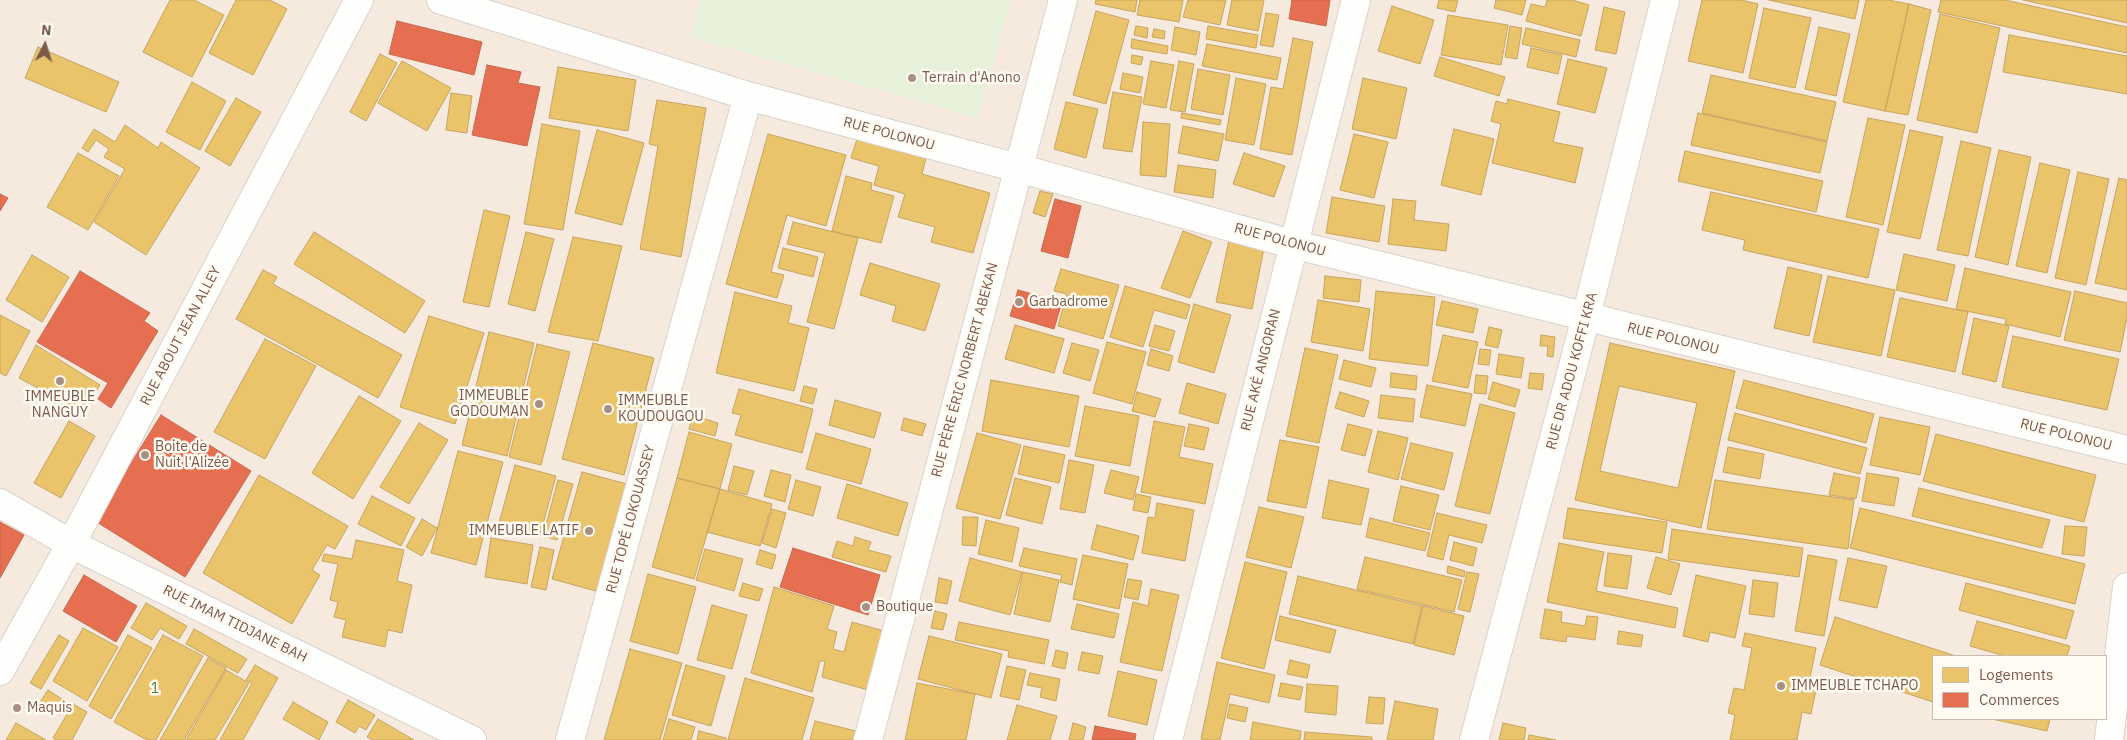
<!DOCTYPE html>
<meta charset="utf-8">
<style>
body{margin:0}
#map{position:relative;width:2127px;height:740px;overflow:hidden;background:#faf5ef;font-family:"IBM Plex Sans",sans-serif}
canvas{display:block}
.legend{position:absolute;left:1932px;top:655px;width:175px;height:65px;box-sizing:border-box;background:#fffaf2;border:1px solid #cabaaf;margin:0;padding:6px 9px;list-style:none;font-size:15px;color:#7b5b4b}
.legend li{display:flex;align-items:center;gap:10px;height:25px}
.legend b{width:25px;border:1px solid #cabaaf}
.north{position:absolute;left:20px;top:20px;width:50px;height:50px;-webkit-text-stroke:4px #fffaf2;paint-order:stroke;rotate:5deg;font-size:14px;font-weight:700;line-height:20px;text-align:center;color:#7b5b4b}
.north::after{content:'';display:block;margin:auto;width:18px;height:22px;background:#7b5b4b;clip-path:polygon(50% 0,100% 100%,50% 72%,0 100%)}
</style>
<div id="map">
<canvas width="2127" height="740"></canvas>
<ul class="legend">
<li><b style="height:14px;background:#e9c46a"></b>Logements</li>
<li><b style="height:14px;background:#e76f51"></b>Commerces</li>
</ul>
<div class="north">N</div>
</div>
<script>
const ctx = document.querySelector('canvas').getContext('2d');
ctx.lineJoin = 'round';
function paint(path, color) { ctx.fillStyle = color; ctx.fill(path, 'evenodd'); }
const shape = rows => new Path2D(rows.map(r => 'M' + r).join(''));
function strokePath(path, color, width, dash) { ctx.strokeStyle = color; ctx.lineWidth = width; ctx.lineCap = dash ? 'butt' : 'round'; ctx.setLineDash(dash || []); ctx.stroke(path); }
function drawText(font, color, halo, rows, align = 'center') {
  ctx.font = font + ' "IBM Plex Sans",sans-serif'; ctx.lineWidth = 5; ctx.setLineDash([]); ctx.textBaseline = 'middle'; ctx.strokeStyle = halo; ctx.fillStyle = color; for (const [text, x, y, turn = 0] of rows) {
    ctx.save(); ctx.translate(x, y); ctx.rotate((+turn || 0) * Math.PI / 180); ctx.textAlign = isNaN(turn) ? turn : align; if (halo) ctx.strokeText(text, 0, 0); ctx.fillText(text, 0, 0); ctx.restore();
  }
}
const residential = shape([
 [0,0,2127,0,2127,740,0,740],
 [1933,656,2106,656,2106,719,1933,719]
]);
const green = shape([
 [700,0,1011,0,978,118,690,37]
]);
const homes = shape([
 [170,0,194,0,224,15,192,77,143,52,170,0],
 [236,0,270,0,287,9,253,75,209,53,236,0],
 [1096,0,1137,0,1135,12,1095,4,1096,0],
 [1140,0,1183,0,1179,22,1137,15,1140,0],
 [1188,0,1226,0,1220,25,1183,17,1188,0],
 [1232,0,1264,0,1258,31,1227,25,1232,0],
 [1439,0,1458,0,1455,12,1437,8,1439,0],
 [1496,0,1526,0,1522,15,1494,8,1496,0],
 [1547,0,1572,0,1589,5,1581,36,1526,21,1531,4,1545,7,1547,0],
 [1702,0,1741,0,1758,4,1743,73,1688,61,1702,0],
 [1769,0,1859,0,1855,19,1769,0],
 [1866,0,1888,0,1909,4,1885,111,1843,102,1866,0],
 [1941,0,2005,0,2127,27,2127,53,1938,12,1941,0],
 [2023,0,2127,0,2127,23,2023,0],
 [1909,4,1931,10,1908,115,1885,111,1909,4],
 [1392,6,1434,20,1420,64,1378,51,1392,6],
 [1604,7,1625,12,1616,54,1595,50,1604,7],
 [1764,8,1811,18,1795,88,1749,78,1764,8],
 [1096,11,1129,20,1106,104,1073,95,1096,11],
 [1266,13,1279,15,1273,47,1260,45,1266,13],
 [1940,14,2000,28,1977,133,1917,120,1940,14],
 [1448,15,1508,25,1501,65,1441,55,1448,15],
 [1136,26,1148,28,1147,38,1134,35,1136,26],
 [1208,26,1258,35,1256,48,1206,39,1208,26],
 [1510,26,1522,28,1517,59,1505,57,1510,26],
 [1175,27,1200,32,1196,55,1171,50,1175,27],
 [1819,27,1850,34,1836,96,1805,89,1819,27],
 [1526,28,1580,40,1576,57,1522,44,1526,28],
 [1154,29,1165,31,1164,39,1152,37,1154,29],
 [2009,35,2127,56,2127,94,2003,72,2009,35],
 [1293,38,1313,42,1292,155,1260,149,1271,87,1283,89,1293,38],
 [1132,39,1168,46,1167,54,1131,48,1132,39],
 [1207,44,1281,58,1277,80,1202,66,1207,44],
 [38,47,119,82,106,112,25,78,38,47],
 [1531,48,1562,55,1558,74,1527,67,1531,48],
 [380,54,397,63,366,121,350,112,380,54],
 [1132,55,1143,57,1141,65,1131,63,1132,55],
 [1440,57,1505,77,1499,96,1434,76,1440,57],
 [1568,59,1607,68,1595,113,1557,104,1568,59],
 [402,61,451,88,427,131,378,103,402,61],
 [1151,61,1174,65,1166,108,1143,104,1151,61],
 [1179,61,1194,64,1185,112,1170,110,1179,61],
 [558,67,636,80,628,131,549,118,558,67],
 [1198,69,1230,75,1223,115,1191,109,1198,69],
 [1123,73,1143,77,1140,93,1120,89,1123,73],
 [1711,75,1836,102,1827,141,1702,113,1711,75],
 [1236,78,1266,84,1254,145,1225,140,1236,78],
 [1363,78,1407,88,1396,139,1352,129,1363,78],
 [192,82,226,101,200,150,166,132,192,82],
 [1113,92,1142,97,1132,152,1103,148,1113,92],
 [451,93,472,96,467,133,446,130,451,93],
 [236,98,261,112,230,166,205,151,236,98],
 [1508,99,1560,112,1553,142,1583,148,1575,183,1492,163,1501,124,1491,121,1496,101,1507,104,1508,99],
 [657,100,706,108,681,257,640,249,658,146,649,144,657,100],
 [1066,102,1098,109,1086,158,1054,149,1066,102],
 [1182,113,1221,120,1220,125,1181,118,1182,113],
 [1698,113,1827,142,1820,173,1691,145,1698,113],
 [1868,118,1905,125,1883,225,1846,217,1868,118],
 [1143,122,1170,124,1166,177,1140,175,1143,122],
 [542,124,580,131,563,230,524,224,542,124],
 [125,125,158,148,161,142,200,168,146,255,94,222,125,169,104,157,109,149,96,140,88,152,82,148,94,129,115,142,125,125],
 [1183,126,1224,134,1218,161,1178,153,1183,126],
 [1454,129,1494,139,1481,195,1441,185,1454,129],
 [597,130,644,143,622,225,575,213,597,130],
 [1910,130,1943,137,1920,239,1887,232,1910,130],
 [768,134,846,155,826,226,787,215,771,272,784,275,777,298,726,284,768,134],
 [1354,134,1388,142,1374,198,1340,190,1354,134],
 [857,139,926,158,922,174,990,193,973,253,931,242,935,227,898,217,905,194,874,185,879,166,851,158,857,139],
 [1961,141,1991,148,1968,256,1937,250,1961,141],
 [1999,150,2031,157,2008,265,1975,257,1999,150],
 [1685,151,1823,181,1816,212,1678,181,1685,151],
 [78,153,119,176,88,230,47,207,78,153],
 [1244,153,1285,166,1274,197,1233,184,1244,153],
 [2040,163,2070,170,2047,273,2016,266,2040,163],
 [1178,165,1216,170,1213,198,1174,192,1178,165],
 [2078,172,2109,179,2086,285,2055,278,2078,172],
 [846,176,872,183,871,190,894,196,881,243,832,231,846,176],
 [2119,178,2127,180,2127,290,2095,283,2119,178],
 [1040,191,1053,194,1045,217,1033,213,1040,191],
 [1711,192,1879,229,1868,278,1743,250,1745,240,1702,230,1711,192],
 [1332,197,1385,206,1379,242,1326,233,1332,197],
 [1393,199,1416,201,1414,220,1449,224,1446,251,1388,244,1393,199],
 [484,210,510,216,489,307,463,302,484,210],
 [793,222,858,238,834,329,807,322,825,253,787,244,793,222],
 [1183,231,1212,242,1190,298,1161,288,1183,231],
 [314,232,425,301,405,333,294,264,314,232],
 [526,232,554,239,535,311,508,304,526,232],
 [573,237,622,246,598,341,548,332,573,237],
 [1229,240,1264,248,1252,309,1216,302,1229,240],
 [783,248,818,257,813,277,778,268,783,248],
 [1904,254,1955,265,1947,301,1896,290,1904,254],
 [32,255,69,277,42,322,6,300,32,255],
 [870,263,940,284,925,331,892,321,896,306,860,295,870,263],
 [1788,267,1822,275,1809,336,1774,328,1788,267],
 [1965,268,2071,292,2060,337,2005,324,2006,319,1956,309,1965,268],
 [1061,269,1119,285,1103,339,1058,326,1067,294,1054,291,1061,269],
 [263,270,277,277,273,284,402,355,378,398,236,319,263,270],
 [1325,276,1361,280,1359,302,1323,298,1325,276],
 [1828,276,1895,290,1881,356,1813,342,1828,276],
 [1125,286,1190,305,1186,319,1154,310,1143,347,1110,337,1125,286],
 [1376,291,1435,297,1428,366,1369,359,1376,291],
 [2075,291,2127,303,2127,318,2120,352,2064,340,2075,291],
 [735,292,792,306,788,323,809,328,794,391,716,373,735,292],
 [1900,298,1968,312,1955,372,1887,357,1900,298],
 [1318,300,1370,309,1363,351,1311,342,1318,300],
 [1442,301,1478,309,1473,333,1436,325,1442,301],
 [1194,304,1231,315,1214,373,1178,362,1194,304],
 [0,315,30,331,6,376,0,373,0,315],
 [429,316,484,333,455,424,400,407,429,316],
 [1974,318,2009,326,1996,382,1962,374,1974,318],
 [1015,325,1064,339,1054,373,1005,359,1015,325],
 [1155,325,1175,331,1169,351,1149,346,1155,325],
 [1489,327,1502,330,1498,348,1485,345,1489,327],
 [489,332,534,343,507,456,462,445,489,332],
 [1443,335,1478,342,1468,388,1432,381,1443,335],
 [1541,335,1555,337,1553,357,1547,356,1548,346,1540,346,1541,335],
 [2013,336,2119,359,2107,410,2002,387,2013,336],
 [265,339,316,366,265,459,214,432,265,339],
 [1107,342,1146,352,1132,404,1093,393,1107,342],
 [593,343,654,358,624,475,562,459,593,343],
 [1072,343,1099,350,1090,381,1063,373,1072,343],
 [1610,343,1735,371,1701,528,1575,500,1610,343],
 [1619,386,1697,403,1678,488,1600,471,1619,386],
 [537,344,570,352,541,465,509,457,537,344],
 [36,345,100,385,83,412,19,378,36,345],
 [1305,348,1338,355,1319,443,1286,436,1305,348],
 [1151,349,1173,356,1169,371,1147,365,1151,349],
 [1480,349,1491,350,1489,365,1478,364,1480,349],
 [1499,354,1524,358,1521,378,1496,374,1499,354],
 [1344,360,1376,368,1371,387,1339,379,1344,360],
 [1391,373,1417,376,1416,390,1390,387,1391,373],
 [1530,373,1544,374,1542,390,1528,388,1530,373],
 [1476,375,1488,376,1486,394,1474,393,1476,375],
 [991,380,1079,396,1069,447,982,431,991,380],
 [1744,380,1874,414,1866,443,1736,408,1744,380],
 [1493,382,1520,390,1515,407,1488,399,1493,382],
 [1187,383,1226,394,1218,424,1179,413,1187,383],
 [1427,385,1472,394,1465,426,1420,417,1427,385],
 [804,386,817,389,813,404,800,401,804,386],
 [739,389,813,409,802,453,735,435,741,415,732,413,739,389],
 [1137,392,1161,399,1155,417,1132,411,1137,392],
 [1340,392,1369,401,1364,417,1335,408,1340,392],
 [1381,395,1415,399,1413,422,1378,418,1381,395],
 [359,396,401,421,353,499,312,473,359,396],
 [835,400,881,413,874,438,829,425,835,400],
 [1480,404,1515,413,1490,514,1455,506,1480,404],
 [1085,406,1139,416,1130,466,1075,456,1085,406],
 [1735,413,1867,448,1860,474,1728,440,1735,413],
 [693,415,718,423,715,436,689,429,693,415],
 [1880,417,1930,427,1920,475,1870,465,1880,417],
 [904,418,926,424,922,436,901,430,904,418],
 [69,421,95,436,61,498,34,483,69,421],
 [1154,421,1185,427,1179,457,1213,464,1205,504,1141,492,1154,421],
 [419,423,448,440,409,504,380,487,419,423],
 [1189,424,1209,428,1204,450,1184,446,1189,424],
 [1348,424,1372,430,1365,456,1341,450,1348,424],
 [1378,431,1408,438,1398,480,1368,472,1378,431],
 [689,432,732,444,720,489,677,478,689,432],
 [816,433,871,449,861,484,806,469,816,433],
 [977,433,1021,445,1000,519,956,508,977,433],
 [1936,434,2096,475,2084,522,1923,481,1936,434],
 [1280,440,1319,447,1306,508,1267,501,1280,440],
 [1411,443,1453,453,1444,490,1401,479,1411,443],
 [1024,446,1065,455,1059,483,1018,474,1024,446],
 [1728,447,1764,454,1760,479,1723,472,1728,447],
 [458,451,503,462,476,565,431,553,458,451],
 [1069,460,1094,465,1085,513,1060,509,1069,460],
 [515,465,556,476,540,535,499,523,515,465],
 [734,466,754,471,747,495,728,490,734,466],
 [771,470,791,475,785,502,764,496,771,470],
 [1111,470,1139,477,1133,500,1104,493,1111,470],
 [582,472,627,484,596,591,552,579,582,472],
 [1834,473,1860,478,1856,499,1829,495,1834,473],
 [1867,473,1899,478,1894,506,1862,501,1867,473],
 [259,475,348,526,335,549,327,545,312,570,320,575,292,624,203,573,259,475],
 [677,478,720,489,694,579,652,567,677,478],
 [1015,478,1051,487,1042,524,1006,515,1015,478],
 [558,480,573,484,557,540,543,536,558,480],
 [796,480,821,487,813,516,788,509,796,480],
 [1329,480,1369,489,1361,525,1322,518,1329,480],
 [1715,480,1854,500,1848,549,1707,529,1715,480],
 [847,484,908,503,898,536,837,518,847,484],
 [1401,486,1439,495,1430,530,1393,521,1401,486],
 [1919,488,2050,520,2042,548,1912,516,1919,488],
 [720,489,772,504,760,546,707,532,720,489],
 [1136,494,1151,497,1148,513,1133,510,1136,494],
 [372,496,415,518,401,546,358,524,372,496],
 [1157,503,1194,510,1185,561,1142,553,1148,517,1155,518,1157,503],
 [1259,507,1304,517,1291,568,1246,557,1259,507],
 [1568,508,1667,522,1662,553,1563,538,1568,508],
 [1860,508,2085,564,2075,604,1850,548,1860,508],
 [772,509,786,513,776,548,762,543,772,509],
 [1437,513,1487,525,1482,543,1449,535,1443,560,1427,556,1437,513],
 [963,517,978,517,976,546,962,545,963,517],
 [1370,518,1430,533,1425,551,1366,537,1370,518],
 [422,519,437,528,422,556,406,547,422,519],
 [986,520,1019,528,1012,562,978,554,986,520],
 [1097,525,1139,536,1133,560,1091,549,1097,525],
 [2065,526,2087,527,2084,556,2062,554,2065,526],
 [1672,529,1803,548,1799,577,1668,559,1672,529],
 [855,537,871,542,868,550,891,556,886,572,832,557,837,541,853,546,855,537],
 [491,538,533,545,527,584,485,577,491,538],
 [356,540,404,550,397,581,412,585,402,633,388,630,385,647,342,637,346,620,334,617,338,602,330,600,338,564,322,561,324,554,352,559,356,540],
 [1454,542,1477,548,1473,566,1450,560,1454,542],
 [1559,543,1604,552,1596,591,1678,608,1675,628,1547,602,1559,543],
 [540,547,554,550,546,590,531,587,540,547],
 [1024,548,1077,559,1072,585,1060,582,1062,575,1019,566,1024,548],
 [705,549,743,559,734,591,696,580,705,549],
 [760,550,776,555,772,569,756,564,760,550],
 [1608,553,1632,556,1627,589,1604,586,1608,553],
 [1083,555,1128,564,1119,609,1073,599,1083,555],
 [1808,555,1837,560,1824,636,1795,631,1808,555],
 [1365,557,1462,580,1454,612,1357,589,1365,557],
 [1656,557,1680,564,1671,595,1647,588,1656,557],
 [970,558,1022,572,1010,615,959,601,970,558],
 [1848,558,1887,566,1877,608,1839,600,1848,558],
 [1245,562,1287,572,1264,669,1221,658,1245,562],
 [1448,566,1465,571,1464,577,1447,573,1448,566],
 [1023,572,1059,580,1050,622,1014,614,1023,572],
 [1467,572,1479,574,1470,612,1458,609,1467,572],
 [648,574,696,587,678,654,630,641,648,574],
 [1696,575,1746,586,1735,638,1710,632,1708,642,1683,636,1696,575],
 [1298,576,1422,606,1413,644,1289,614,1298,576],
 [939,578,952,581,947,604,935,602,939,578],
 [1128,579,1142,581,1138,600,1124,597,1128,579],
 [1753,580,1778,583,1774,617,1749,614,1753,580],
 [743,583,763,589,759,601,739,596,743,583],
 [1966,583,2074,611,2066,639,1959,610,1966,583],
 [774,587,834,606,827,629,837,632,833,649,844,652,852,622,884,631,868,690,822,677,825,661,820,661,812,692,751,673,774,587],
 [1151,589,1179,595,1162,671,1120,662,1133,602,1148,606,1151,589],
 [146,603,187,626,179,639,160,628,152,640,131,628,146,603],
 [1077,604,1119,614,1114,638,1071,629,1077,604],
 [712,605,747,615,732,669,697,660,712,605],
 [1423,606,1464,616,1454,655,1414,645,1423,606],
 [1545,609,1562,612,1561,622,1585,626,1587,616,1598,617,1595,640,1567,636,1566,642,1540,638,1545,609],
 [935,611,947,614,943,630,931,628,935,611],
 [1280,616,1336,630,1330,653,1275,640,1280,616],
 [1835,617,1956,656,1933,656,1933,702,1820,665,1835,617],
 [1977,621,2070,646,2067,656,2005,656,1970,646,1977,621],
 [959,622,1049,640,1044,664,1008,657,1009,651,955,640,959,622],
 [83,628,118,647,87,701,53,681,83,628],
 [194,629,247,659,238,673,186,644,194,629],
 [1619,631,1643,635,1641,647,1617,644,1619,631],
 [1745,633,1816,648,1809,683,1817,685,1811,714,1802,712,1797,740,1730,740,1735,715,1728,713,1734,688,1744,690,1752,648,1742,646,1745,633],
 [59,635,69,641,41,689,30,683,59,635],
 [128,635,152,648,111,719,89,706,128,635],
 [163,635,203,656,156,740,147,740,114,722,163,635],
 [929,636,1002,654,991,698,918,679,929,636],
 [630,649,682,663,660,740,604,740,630,649],
 [1056,650,1068,653,1065,669,1052,666,1056,650],
 [1082,652,1103,656,1099,674,1078,670,1082,652],
 [208,658,226,668,184,740,160,740,208,658],
 [1290,660,1310,665,1307,678,1287,674,1290,660],
 [1217,662,1275,675,1269,703,1230,694,1220,740,1204,740,1201,739,1217,662],
 [255,665,278,678,243,740,220,740,252,683,246,680,255,665],
 [686,665,725,676,711,726,672,715,686,665],
 [1007,666,1026,670,1019,700,1000,696,1007,666],
 [226,670,249,683,215,740,186,740,226,670],
 [1118,671,1157,680,1147,725,1108,716,1118,671],
 [1030,673,1060,679,1056,701,1040,697,1042,688,1027,685,1030,673],
 [745,678,814,698,802,740,728,740,745,678],
 [917,683,975,694,966,740,905,740,917,683],
 [1281,683,1303,687,1300,700,1278,696,1281,683],
 [1307,684,1338,686,1336,715,1305,712,1307,684],
 [48,690,68,703,60,715,40,702,48,690],
 [1369,697,1385,698,1383,724,1366,723,1369,697],
 [348,700,375,715,366,730,359,726,355,733,336,722,348,700],
 [1395,701,1438,709,1433,740,1387,740,1395,701],
 [293,702,328,722,319,740,283,719,293,702],
 [73,704,87,712,72,740,56,740,53,738,73,704],
 [1230,704,1248,708,1245,722,1227,718,1230,704],
 [1017,705,1057,716,1050,740,1007,740,1017,705],
 [378,719,414,740,372,740,367,737,378,719],
 [669,719,695,727,691,740,663,740,669,719],
 [1992,719,2050,719,2047,731,1992,719],
 [815,721,856,731,854,740,810,740,815,721],
 [1253,722,1301,731,1300,740,1250,740,1253,722],
 [16,723,46,740,6,740,16,723],
 [1073,723,1086,727,1083,740,1069,740,1073,723],
 [1503,723,1526,728,1524,740,1499,740,1503,723],
 [699,731,726,738,726,740,697,740,699,731],
 [1305,732,1372,737,1372,740,1304,740,1305,732],
 [1529,735,1556,740,1528,740,1529,735]
]);
const shops = shape([
 [1292,0,1330,0,1326,26,1289,19,1292,0],
 [397,21,482,42,474,75,389,54,397,21],
 [487,65,521,72,518,83,540,87,527,146,472,135,487,65],
 [0,194,8,198,0,211,0,194],
 [1055,199,1081,206,1068,258,1041,251,1055,199],
 [80,271,150,313,144,321,158,331,111,408,98,399,108,383,37,342,80,271],
 [1018,290,1062,302,1054,329,1010,316,1018,290],
 [161,415,251,471,185,577,95,521,161,415],
 [0,522,24,535,0,578,0,522],
 [793,548,880,575,868,615,780,587,793,548],
 [84,575,137,606,116,642,63,611,84,575],
 [1095,726,1136,734,1135,740,1092,740,1095,726]
]);
const minor = shape([
 [441,0,748,96,1018,168,1292,244,2127,450],
 [0,503,71,544,472,740],
 [0,671,71,544,359,0],
 [570,740,748,96],
 [868,740,1063,0],
 [1168,740,1356,0],
 [1474,740,1586,317,1665,0],
 [2109,740,2127,587]
]);
const markers = [
 [912,78,5,"#a79184"],
 [1019,302,5,"#a79184"],
 [60,381,5,"#a79184"],
 [539,404,5,"#a79184"],
 [608,409,5,"#a79184"],
 [145,455,5,"#a79184"],
 [589,531,5,"#a79184"],
 [866,607,5,"#a79184"],
 [1781,686,5,"#a79184"],
 [17,708,5,"#a79184"]
];
const poiNames = [
 ["Terrain d'Anono",922,78],
 ["Garbadrome",1029,302],
 ["IMMEUBLE",529,396,"right"],
 ["GODOUMAN",529,412,"right"],
 ["IMMEUBLE",60,397,"center"],
 ["NANGUY",60,413,"center"],
 ["IMMEUBLE",618,401],
 ["KOUDOUGOU",618,417],
 ["Boite de",155,447],
 ["Nuit l'Alizée",155,463],
 ["IMMEUBLE LATIF",579,531,"right"],
 ["Boutique",876,607],
 ["IMMEUBLE TCHAPO",1791,686],
 ["Maquis",27,708]
];
const streetNames = [
 ["RUE POLONOU",889,134,15],
 ["RUE POLONOU",1280,240,15],
 ["RUE ABOUT JEAN ALLEY",181,336,-62],
 ["RUE POLONOU",1673,339,14],
 ["RUE PÈRE ÉRIC NORBERT ABEKAN",965,370,-75],
 ["RUE AKÉ ANGORAN",1261,370,-76],
 ["RUE DR ADOU KOFFI KRA",1572,371,-75],
 ["RUE POLONOU",2066,435,14],
 ["RUE TOPÉ LOKOUASSEY",631,519,-75],
 ["RUE IMAM TIDJANE BAH",235,624,26]
];
const parkNames = [
 ["1",155,689]
];
paint(residential, '#f6eadf');
paint(green, '#e7f1d9');
paint(homes, '#e9c46a');
strokePath(homes, '#c8a461', 1);
paint(shops, '#e76f51');
strokePath(shops, '#c7694f', 1);
strokePath(minor, '#d9d2cd', 30);
strokePath(minor, '#fefefd', 28);
for (const [x, y, r, color] of markers) { const dot = new Path2D(); dot.arc(x, y, r, 0, 2 * Math.PI); ctx.fillStyle = color; ctx.fill(dot); strokePath(dot, '#fffaf2', 2); }
drawText('14px', '#7b5b4b', '#fffaf2', poiNames, 'left');
drawText('14px', '#7b5b4b', '#fffaf2', streetNames);
drawText('14px', '#537b3f', '#fffaf2', parkNames);
</script>
